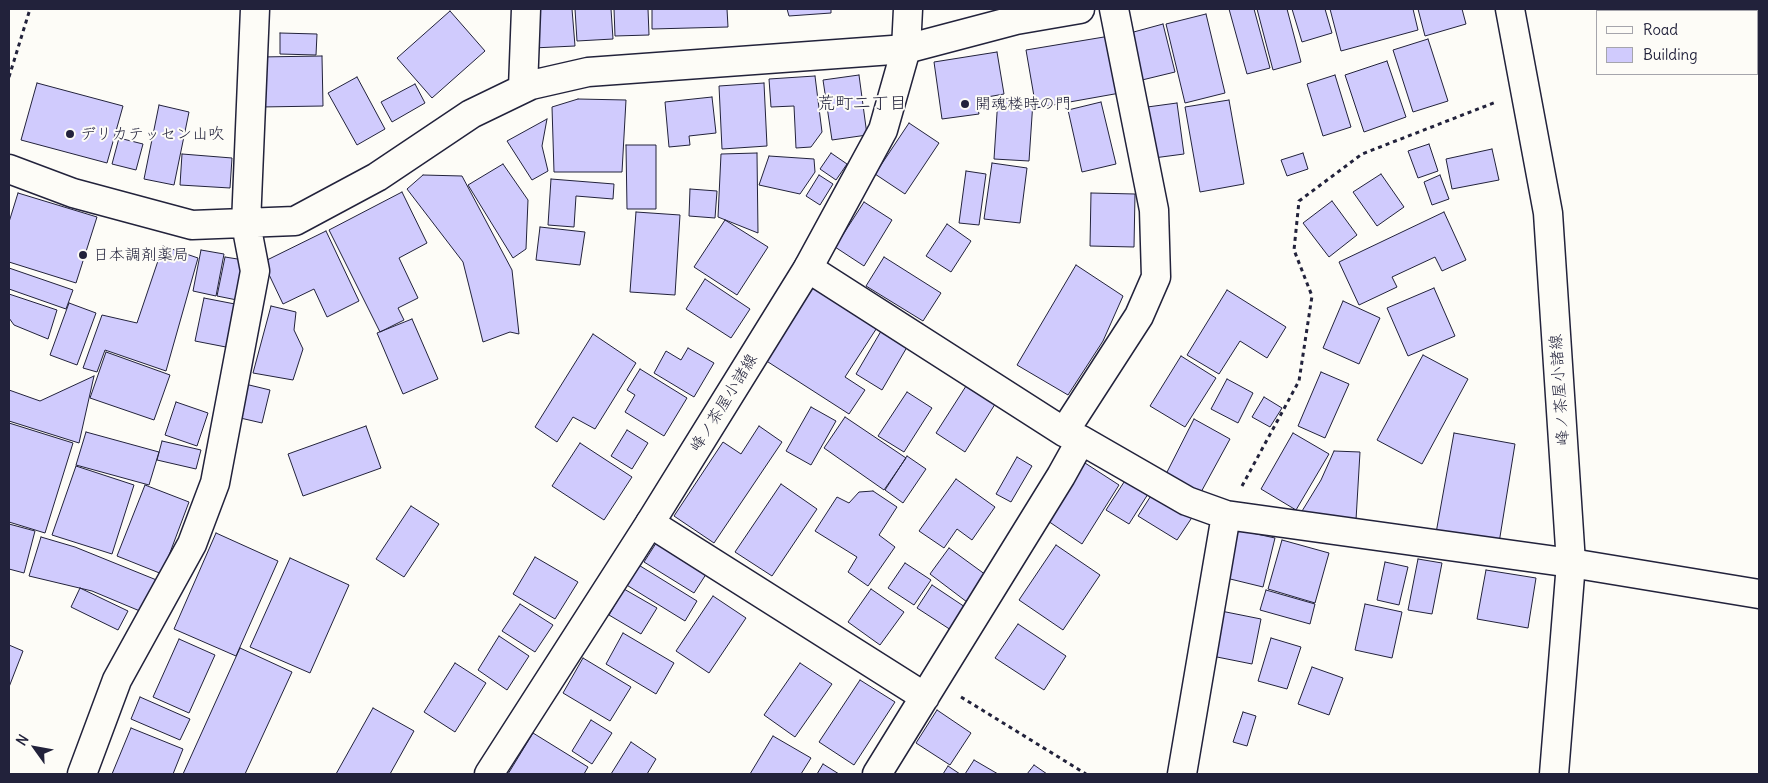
<!DOCTYPE html>
<meta charset="utf-8">
<style>
body{margin:0}
#map{position:relative;width:1768px;height:783px;overflow:hidden;background:#fdfcf7;font-family:Delius,sans-serif}
canvas{display:block}
.frame{position:absolute;inset:0;border:10px solid #22223b;pointer-events:none}
.legend{position:absolute;left:1596px;top:10px;width:162px;height:65px;box-sizing:border-box;background:#fdfcf7;border:1px solid #a5a5ac;margin:0;padding:6px 9px;list-style:none;font-size:15px;color:#22223b}
.legend li{display:flex;align-items:center;gap:10px;height:25px}
.legend b{width:25px;border:1px solid #a5a5ac}
.north{position:absolute;left:10px;top:723px;width:50px;height:50px;-webkit-text-stroke:4px #fdfcf7;paint-order:stroke;rotate:302deg;font-size:14px;font-weight:700;line-height:20px;text-align:center;color:#22223b}
.north::after{content:'';display:block;margin:auto;width:18px;height:22px;background:#22223b;clip-path:polygon(50% 0,100% 100%,50% 72%,0 100%)}
</style>
<div id="map">
<canvas width="1768" height="783"></canvas>
<div class="frame"></div>
<ul class="legend">
<li><b style="height:6px;background:#fdfcf7"></b>Road</li>
<li><b style="height:14px;background:#d0cbfd"></b>Building</li>
</ul>
<div class="north">N</div>
</div>
<script>
const ctx = document.querySelector('canvas').getContext('2d');
ctx.lineJoin = 'round';
function paint(path, color) { ctx.fillStyle = color; ctx.fill(path, 'evenodd'); }
const shape = rows => new Path2D(rows.map(r => 'M' + r).join(''));
function strokePath(path, color, width, dash) { ctx.strokeStyle = color; ctx.lineWidth = width; ctx.lineCap = dash ? 'butt' : 'round'; ctx.setLineDash(dash || []); ctx.stroke(path); }
function drawText(font, color, halo, rows, align = 'center') {
  ctx.font = font + ' Delius,"Klee One",sans-serif'; ctx.lineWidth = 4; ctx.setLineDash([]); ctx.textBaseline = 'middle'; ctx.strokeStyle = halo; ctx.fillStyle = color; for (const [text, x, y, turn = 0] of rows) {
    ctx.save(); ctx.translate(x, y); ctx.rotate((+turn || 0) * Math.PI / 180); ctx.textAlign = isNaN(turn) ? turn : align; if (halo) ctx.strokeText(text, 0, 0); ctx.fillText(text, 0, 0); ctx.restore();
  }
}
const building = shape([
 [531,9,572,9,575,46,533,48,531,9],
 [575,9,611,9,613,39,577,41,575,9],
 [614,9,648,9,649,35,615,36,614,9],
 [652,9,727,9,728,27,652,29,652,9],
 [787,9,831,9,831,13,789,16,787,9],
 [1229,9,1254,9,1270,68,1247,74,1229,9],
 [1257,9,1287,9,1301,62,1273,70,1257,9],
 [1292,9,1325,9,1332,33,1302,42,1292,9],
 [1330,9,1413,9,1418,30,1341,51,1330,9],
 [1418,9,1462,9,1466,24,1425,36,1418,9],
 [450,11,485,51,432,98,397,58,450,11],
 [1206,14,1225,93,1185,103,1166,24,1206,14],
 [1163,24,1175,72,1142,80,1130,33,1163,24],
 [280,33,317,34,316,55,280,54,280,33],
 [1110,36,1120,93,1036,108,1026,50,1110,36],
 [1428,39,1448,101,1413,112,1393,50,1428,39],
 [997,52,1004,94,976,99,979,114,942,119,934,62,997,52],
 [322,56,323,106,260,107,260,57,322,56],
 [1387,61,1406,117,1364,132,1345,75,1387,61],
 [859,75,867,135,832,140,823,80,859,75],
 [1335,75,1351,127,1323,136,1307,84,1335,75],
 [815,76,822,132,811,147,796,148,794,106,771,107,769,79,815,76],
 [357,77,385,129,357,145,328,93,357,77],
 [37,83,123,106,107,163,21,140,37,83],
 [764,83,767,146,722,149,719,86,764,83],
 [415,84,425,103,392,122,381,102,415,84],
 [712,97,716,133,689,136,690,145,669,147,665,102,712,97],
 [998,98,1033,101,1029,161,994,159,998,98],
 [578,99,626,100,622,172,554,172,552,107,578,99],
 [1229,100,1244,184,1200,192,1185,107,1229,100],
 [1101,102,1116,164,1082,172,1068,110,1101,102],
 [1177,103,1184,154,1146,159,1140,108,1177,103],
 [159,105,189,112,174,185,144,179,159,105],
 [547,119,542,146,548,171,532,180,507,141,547,119],
 [909,123,939,143,905,194,875,174,909,123],
 [119,138,143,144,136,170,112,164,119,138],
 [1429,144,1438,171,1418,178,1408,151,1429,144],
 [626,145,656,145,656,209,627,209,626,145],
 [1492,149,1499,180,1452,189,1446,159,1492,149],
 [757,153,758,233,718,217,721,154,757,153],
 [831,153,847,164,836,180,820,169,831,153],
 [1303,153,1308,169,1287,176,1281,160,1303,153],
 [182,154,232,158,230,188,180,185,182,154],
 [769,156,814,159,815,172,800,194,759,185,769,156],
 [992,163,1027,168,1020,223,984,219,992,163],
 [503,164,528,200,526,249,513,258,468,185,503,164],
 [966,171,986,174,979,225,959,223,966,171],
 [1381,174,1404,207,1377,226,1353,192,1381,174],
 [423,175,462,176,512,270,519,334,510,332,483,342,463,262,407,189,423,175],
 [819,175,833,184,820,205,806,196,819,175],
 [1440,175,1449,199,1432,205,1424,182,1440,175],
 [551,179,614,184,613,199,576,196,574,227,548,225,551,179],
 [690,189,717,191,715,218,689,216,690,189],
 [402,192,427,243,399,258,418,298,398,308,404,320,380,332,329,230,402,192],
 [18,193,97,217,76,283,9,262,9,222,18,193],
 [1091,193,1135,194,1134,247,1090,246,1091,193],
 [1332,201,1357,235,1329,257,1303,223,1332,201],
 [864,202,892,220,864,266,835,247,864,202],
 [636,212,680,215,675,295,630,292,636,212],
 [1444,212,1466,260,1442,271,1435,257,1392,277,1397,287,1359,305,1339,262,1444,212],
 [725,220,768,247,737,295,694,267,725,220],
 [947,224,971,241,951,272,926,256,947,224],
 [540,227,585,232,580,265,536,260,540,227],
 [326,231,359,301,327,317,314,289,283,304,263,262,326,231],
 [163,246,198,258,166,371,105,350,97,372,83,368,102,315,137,323,163,246],
 [201,250,224,254,216,296,193,291,201,250],
 [225,257,250,261,242,301,217,296,225,257],
 [884,257,941,293,923,321,866,286,884,257],
 [1076,265,1123,296,1103,341,1068,395,1017,365,1076,265],
 [9,268,73,290,66,309,9,289,9,268],
 [705,279,750,309,731,338,686,309,705,279],
 [817,279,882,320,845,377,865,390,849,414,765,360,817,279],
 [1434,288,1455,336,1408,356,1387,308,1434,288],
 [1227,290,1286,327,1267,358,1240,341,1219,374,1187,355,1227,290],
 [9,294,57,310,48,339,14,325,9,318,9,294],
 [204,298,240,305,231,348,195,341,204,298],
 [1343,301,1380,318,1359,364,1323,348,1343,301],
 [69,303,96,313,77,365,50,355,69,303],
 [271,306,296,312,294,330,303,349,293,380,253,373,271,306],
 [412,319,438,379,403,394,377,333,412,319],
 [884,326,910,342,882,390,856,374,884,326],
 [593,334,636,363,595,429,573,417,557,442,535,427,593,334],
 [688,348,714,363,694,397,654,373,666,351,681,360,688,348],
 [106,352,170,375,154,420,90,398,106,352],
 [1423,355,1468,379,1422,464,1377,440,1423,355],
 [1181,356,1216,378,1185,427,1150,406,1181,356],
 [640,369,687,398,664,436,625,412,635,395,627,390,640,369],
 [1321,372,1349,384,1325,438,1298,426,1321,372],
 [94,376,79,443,9,421,9,390,40,401,94,376],
 [1227,379,1253,393,1238,423,1211,409,1227,379],
 [968,383,997,401,965,452,936,433,968,383],
 [245,384,270,390,262,423,236,417,245,384],
 [907,392,932,408,904,452,878,436,907,392],
 [1264,397,1282,408,1270,427,1252,417,1264,397],
 [176,402,208,413,197,446,165,435,176,402],
 [811,407,836,421,811,465,786,451,811,407],
 [845,417,906,458,884,490,824,448,845,417],
 [1194,419,1230,439,1200,494,1165,476,1194,419],
 [9,423,73,443,45,533,9,522,9,423],
 [366,426,381,468,303,496,288,454,366,426],
 [759,426,782,442,714,543,674,516,723,442,741,454,759,426],
 [627,430,648,443,632,469,611,456,627,430],
 [86,432,159,452,149,485,76,465,86,432],
 [1293,433,1329,454,1296,510,1261,489,1293,433],
 [1454,433,1515,444,1499,543,1436,533,1454,433],
 [162,441,201,450,196,469,157,460,162,441],
 [580,443,632,477,604,520,552,486,580,443],
 [1334,451,1360,452,1356,520,1299,516,1321,480,1334,451],
 [907,456,926,469,903,503,885,490,907,456],
 [1017,457,1032,466,1011,502,996,494,1017,457],
 [1085,463,1119,485,1082,544,1048,521,1085,463],
 [76,466,134,485,112,554,52,535,76,466],
 [956,479,995,507,972,540,957,529,944,548,919,531,956,479],
 [1126,479,1148,494,1129,524,1106,510,1126,479],
 [781,484,817,509,772,576,735,552,781,484],
 [145,485,189,502,162,574,117,556,145,485],
 [873,491,897,507,879,535,895,547,868,586,848,572,857,557,815,531,837,497,849,503,859,492,873,491],
 [1154,491,1193,516,1177,540,1138,516,1154,491],
 [411,506,439,524,404,577,376,559,411,506],
 [9,524,35,531,24,573,9,569,9,524],
 [1234,529,1275,538,1263,587,1222,577,1234,529],
 [216,533,278,561,236,656,174,629,216,533],
 [41,537,75,547,159,581,147,614,92,591,29,576,41,537],
 [660,537,710,568,694,593,644,562,660,537],
 [1282,540,1329,553,1315,603,1268,589,1282,540],
 [1056,545,1100,575,1063,630,1019,600,1056,545],
 [949,548,986,575,967,602,930,574,949,548],
 [535,557,578,582,555,619,513,594,535,557],
 [290,558,349,585,310,673,250,647,290,558],
 [1418,559,1442,563,1432,614,1408,610,1418,559],
 [1385,562,1408,567,1399,605,1377,600,1385,562],
 [905,563,931,580,914,605,888,588,905,563],
 [637,564,697,601,685,621,625,584,637,564],
 [1486,570,1536,578,1528,628,1477,619,1486,570],
 [932,585,965,607,951,630,917,608,932,585],
 [80,588,128,611,118,630,71,607,80,588],
 [624,589,657,608,641,634,609,615,624,589],
 [871,589,904,612,880,645,848,622,871,589],
 [1266,590,1315,604,1310,624,1260,610,1266,590],
 [713,596,746,618,709,673,676,651,713,596],
 [520,604,553,625,535,652,502,631,520,604],
 [1365,604,1402,612,1392,658,1355,650,1365,604],
 [1221,611,1261,619,1252,664,1212,656,1221,611],
 [1018,624,1066,656,1044,690,995,658,1018,624],
 [623,633,674,663,656,694,606,664,623,633],
 [499,636,529,656,507,690,478,670,499,636],
 [1271,638,1301,647,1287,689,1258,681,1271,638],
 [179,639,215,655,189,713,153,697,179,639],
 [9,645,23,651,9,687,9,645],
 [240,648,292,672,245,774,183,774,240,648],
 [583,658,631,687,610,721,563,693,583,658],
 [455,663,486,683,455,732,424,712,455,663],
 [800,663,832,684,795,737,764,715,800,663],
 [1312,667,1343,678,1329,715,1298,704,1312,667],
 [860,680,895,702,854,765,819,742,860,680],
 [140,697,190,719,180,740,131,719,140,697],
 [373,708,414,731,390,774,336,774,373,708],
 [937,710,971,733,950,765,916,743,937,710],
 [1243,712,1256,716,1247,746,1233,742,1243,712],
 [591,720,612,733,592,764,572,751,591,720],
 [131,728,183,749,173,774,112,774,131,728],
 [533,733,588,767,584,774,508,774,533,733],
 [773,736,811,758,801,774,750,774,773,736],
 [631,742,656,759,647,774,611,774,631,742],
 [974,760,998,774,965,774,974,760],
 [823,764,839,774,817,774,823,764],
 [1034,765,1047,774,1027,774,1034,765],
 [948,766,960,774,943,774,948,766]
]);
const path = shape([
 [9,77,30,9],
 [1242,486,1299,381,1312,296,1294,250,1299,201,1362,154,1496,102],
 [961,697,1086,774]
]);
const minor = shape([
 [523,88,526,9],
 [9,169,73,193,192,225,295,221,377,177,471,114,531,85,588,72,906,49,1016,20,1080,9],
 [808,268,1064,432,1081,440,1187,501,1226,515,1571,563,1759,594],
 [1064,432,1139,316,1156,277,1154,210,1114,9],
 [650,523,925,697],
 [82,774,117,680,192,544,215,483,255,271,246,224,255,9],
 [877,774,1061,476,1081,440],
 [1182,774,1226,515]
]);
const major = shape([
 [1510,9,1548,213,1571,563,1554,774],
 [489,774,650,523,808,268,883,130,906,49,908,9]
]);
const markers = [
 [965,104,5,"#22223b"],
 [70,134,5,"#22223b"],
 [83,255,5,"#22223b"]
];
const poiNames = [
 ["開魂楼時の門",975,104],
 ["デリカテッセン山吹",80,134],
 ["日本調剤薬局",93,255]
];
const streetNames = [
 ["峰ノ茶屋小諸線",1560,390,-94],
 ["峰ノ茶屋小諸線",724,403,-58]
];
const neighbourhoodNames = [
 ["荒町二丁目",862,104]
];
paint(building, '#d0cbfd');
strokePath(building, '#22223b', 1);
strokePath(minor, '#22223b', 31);
strokePath(major, '#22223b', 31);
strokePath(path, '#22223b', 3, [4, 4]);
strokePath(minor, '#fdfcf7', 28);
strokePath(major, '#fdfcf7', 28);
for (const [x, y, r, color] of markers) { const dot = new Path2D(); dot.arc(x, y, r, 0, 2 * Math.PI); ctx.fillStyle = color; ctx.fill(dot); strokePath(dot, '#fdfcf7', 2); }
drawText('16px', '#22223b', '#fdfcf7', poiNames, 'left');
drawText('16px', '#22223b', '#fdfcf7', streetNames);
drawText('18px', '#22223b', '#fdfcf7', neighbourhoodNames);
</script>
